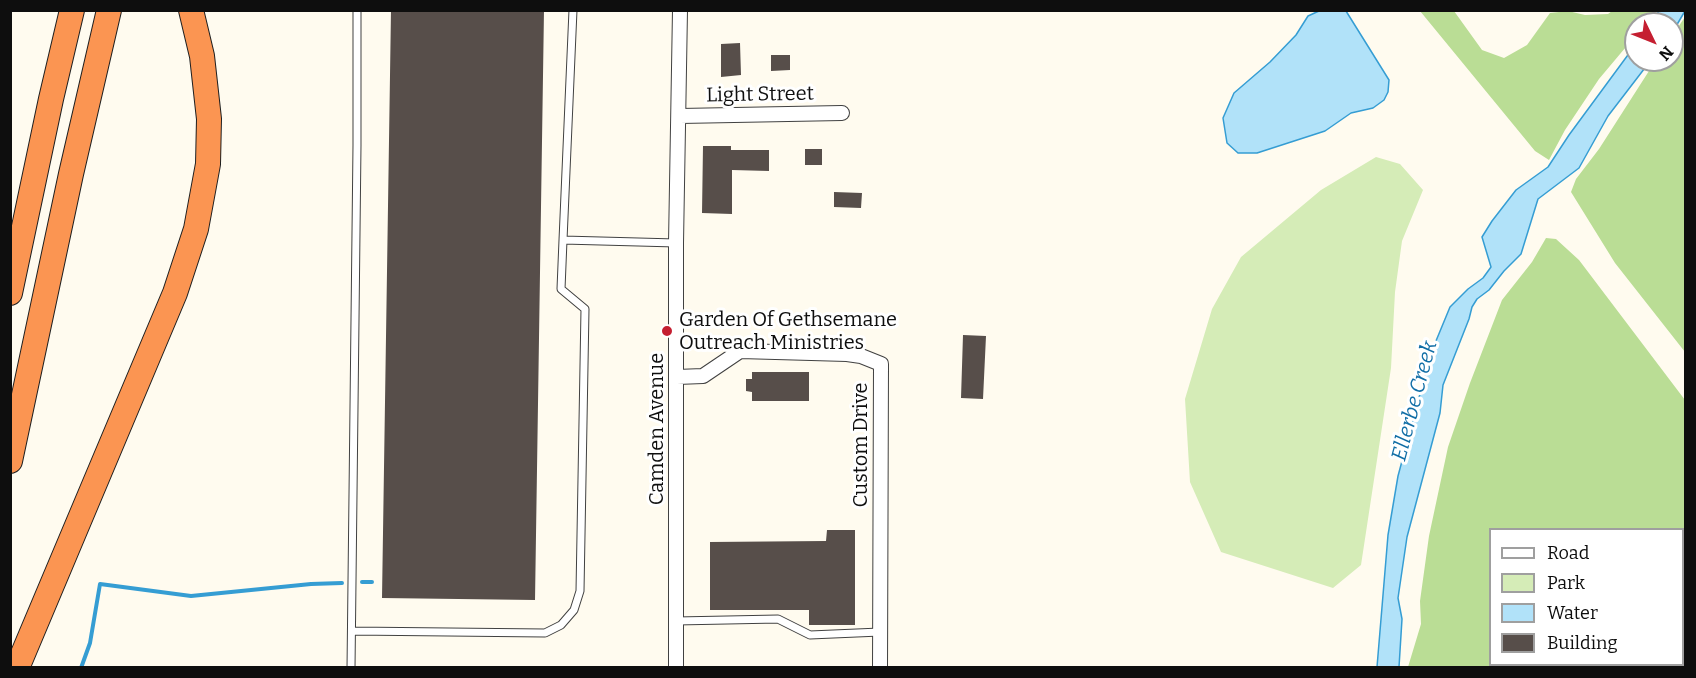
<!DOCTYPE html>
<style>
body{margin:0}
#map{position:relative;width:1696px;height:678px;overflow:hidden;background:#fffbef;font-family:Bitter,serif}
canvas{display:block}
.frame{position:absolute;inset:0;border:12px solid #0e0e0e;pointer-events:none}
.legend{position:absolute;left:1489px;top:528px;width:195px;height:138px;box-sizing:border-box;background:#fff;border:2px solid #9f9f9f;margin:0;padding:8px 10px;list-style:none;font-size:18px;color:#0e0e0e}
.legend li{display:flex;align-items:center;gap:12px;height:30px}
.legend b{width:30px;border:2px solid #9f9f9f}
.north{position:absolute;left:1624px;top:12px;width:60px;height:60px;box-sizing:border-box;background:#fff;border:2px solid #9f9f9f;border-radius:50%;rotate:133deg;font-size:16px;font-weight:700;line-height:24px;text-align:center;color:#0e0e0e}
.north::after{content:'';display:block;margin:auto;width:21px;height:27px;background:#c51f31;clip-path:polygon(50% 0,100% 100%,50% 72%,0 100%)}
</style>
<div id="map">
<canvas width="1696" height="678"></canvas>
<div class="frame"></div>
<ul class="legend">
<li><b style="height:8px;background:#fff"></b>Road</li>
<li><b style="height:16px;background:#d5ecb7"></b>Park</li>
<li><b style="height:16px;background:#b1e2f9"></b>Water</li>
<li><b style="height:16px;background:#574e4a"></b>Building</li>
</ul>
<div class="north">N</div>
</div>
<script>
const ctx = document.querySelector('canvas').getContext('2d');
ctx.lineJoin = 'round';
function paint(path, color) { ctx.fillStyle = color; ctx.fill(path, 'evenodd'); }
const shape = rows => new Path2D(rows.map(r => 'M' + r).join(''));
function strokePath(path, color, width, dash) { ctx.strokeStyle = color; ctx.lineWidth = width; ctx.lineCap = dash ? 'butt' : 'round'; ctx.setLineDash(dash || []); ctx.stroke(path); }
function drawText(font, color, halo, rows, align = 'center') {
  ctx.font = font + ' Bitter,serif'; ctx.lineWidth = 6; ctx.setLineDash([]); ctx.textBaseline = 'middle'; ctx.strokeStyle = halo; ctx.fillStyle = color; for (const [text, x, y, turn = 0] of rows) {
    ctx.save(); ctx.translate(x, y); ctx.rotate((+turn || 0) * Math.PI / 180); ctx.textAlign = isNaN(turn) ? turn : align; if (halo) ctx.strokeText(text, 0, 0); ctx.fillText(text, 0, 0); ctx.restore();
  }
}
const green = shape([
 [1376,157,1400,164,1423,190,1402,241,1395,292,1391,368,1361,565,1333,588,1221,552,1190,482,1185,399,1212,309,1241,257,1321,190]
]);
const forest = shape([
 [1420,11,1454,11,1482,50,1504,58,1527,45,1550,13,1568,11,1585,15,1608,14,1612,11,1657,11,1645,24,1636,24,1636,35,1599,79,1565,130,1549,160,1535,151],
 [1685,17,1685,352,1615,263,1571,192,1576,179,1599,149,1656,60,1672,60,1672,36],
 [1546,238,1556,239,1579,260,1685,400,1685,667,1408,667,1421,624,1420,601,1429,536,1448,447,1470,383,1502,300,1532,262],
 [1490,530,1682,530,1682,664,1490,664]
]);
const water = shape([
 [1319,11,1346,11,1389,80,1388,92,1384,100,1373,108,1351,113,1325,131,1257,153,1238,153,1227,143,1223,118,1234,93,1270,62,1296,35,1308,16,1319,11],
 [1659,11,1659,10,1685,11,1672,33,1672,24,1650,24,1659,11],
 [1636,44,1636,60,1651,60,1608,116,1579,168,1538,199,1521,254,1504,271,1489,290,1477,299,1472,307,1469,319,1443,385,1440,413,1407,537,1398,598,1402,619,1399,667,1377,667,1388,535,1398,476,1431,353,1450,307,1468,289,1483,278,1491,267,1482,237,1492,221,1516,190,1548,167,1569,135,1636,44]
]);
const stream = shape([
 [362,582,372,582],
 [81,668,90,643,100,584,191,596,311,584,342,583]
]);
const building = shape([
 [391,10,544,10,535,600,382,598],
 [740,43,741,75,721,77,721,44],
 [771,55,790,55,790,70,771,71],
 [703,146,731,146,731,150,769,150,769,171,732,170,732,214,702,213],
 [805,149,822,149,822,165,805,165],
 [834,192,862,193,861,208,834,207],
 [963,335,986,336,983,399,961,398],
 [752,372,809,372,809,401,752,401,752,392,746,391,746,379,752,379],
 [827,530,855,530,855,625,809,625,809,610,710,610,710,542,826,541]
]);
const lane = shape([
 [573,10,563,240,676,243],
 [676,621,778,619,810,635,880,632],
 [352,631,545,633,561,625,574,610,580,591,585,309,561,289,563,240],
 [351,668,357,145,357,10]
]);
const street = shape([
 [680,116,842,113],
 [677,377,703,376,740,351,847,354,861,356,881,364,880,668],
 [676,668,676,243,680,10]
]);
const highway = shape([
 [10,293,51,99,72,10],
 [10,461,71,174,109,10],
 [17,668,175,293,196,229,208,164,209,119,202,56,191,10]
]);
const markers = [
 [667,331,6,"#c51f31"]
];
const streetNames = [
 ["Light Street",760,95,-1],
 ["Camden Avenue",657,429,-90],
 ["Custom Drive",861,445,-90]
];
const poiNames = [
 ["Garden Of Gethsemane",679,320],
 ["Outreach Ministries",679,343]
];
const waterNames = [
 ["Ellerbe Creek",1415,401,-75]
];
paint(green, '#d5ecb7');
paint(forest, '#badd95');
paint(water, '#b1e2f9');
strokePath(water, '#359dd3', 1.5);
strokePath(stream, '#359dd3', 4);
paint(building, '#574e4a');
strokePath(lane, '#414141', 9);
strokePath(street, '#414141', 16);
strokePath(highway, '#1f1f1f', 26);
strokePath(lane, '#fff', 7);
strokePath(street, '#fff', 14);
strokePath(highway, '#fb9552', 24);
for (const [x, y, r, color] of markers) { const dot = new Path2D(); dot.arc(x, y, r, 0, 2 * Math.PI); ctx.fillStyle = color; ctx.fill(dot); strokePath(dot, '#fff', 2); }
drawText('20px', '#0e0e0e', '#fff', streetNames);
drawText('20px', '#0e0e0e', '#fff', poiNames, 'left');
drawText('italic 21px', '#116ea6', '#fff', waterNames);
</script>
